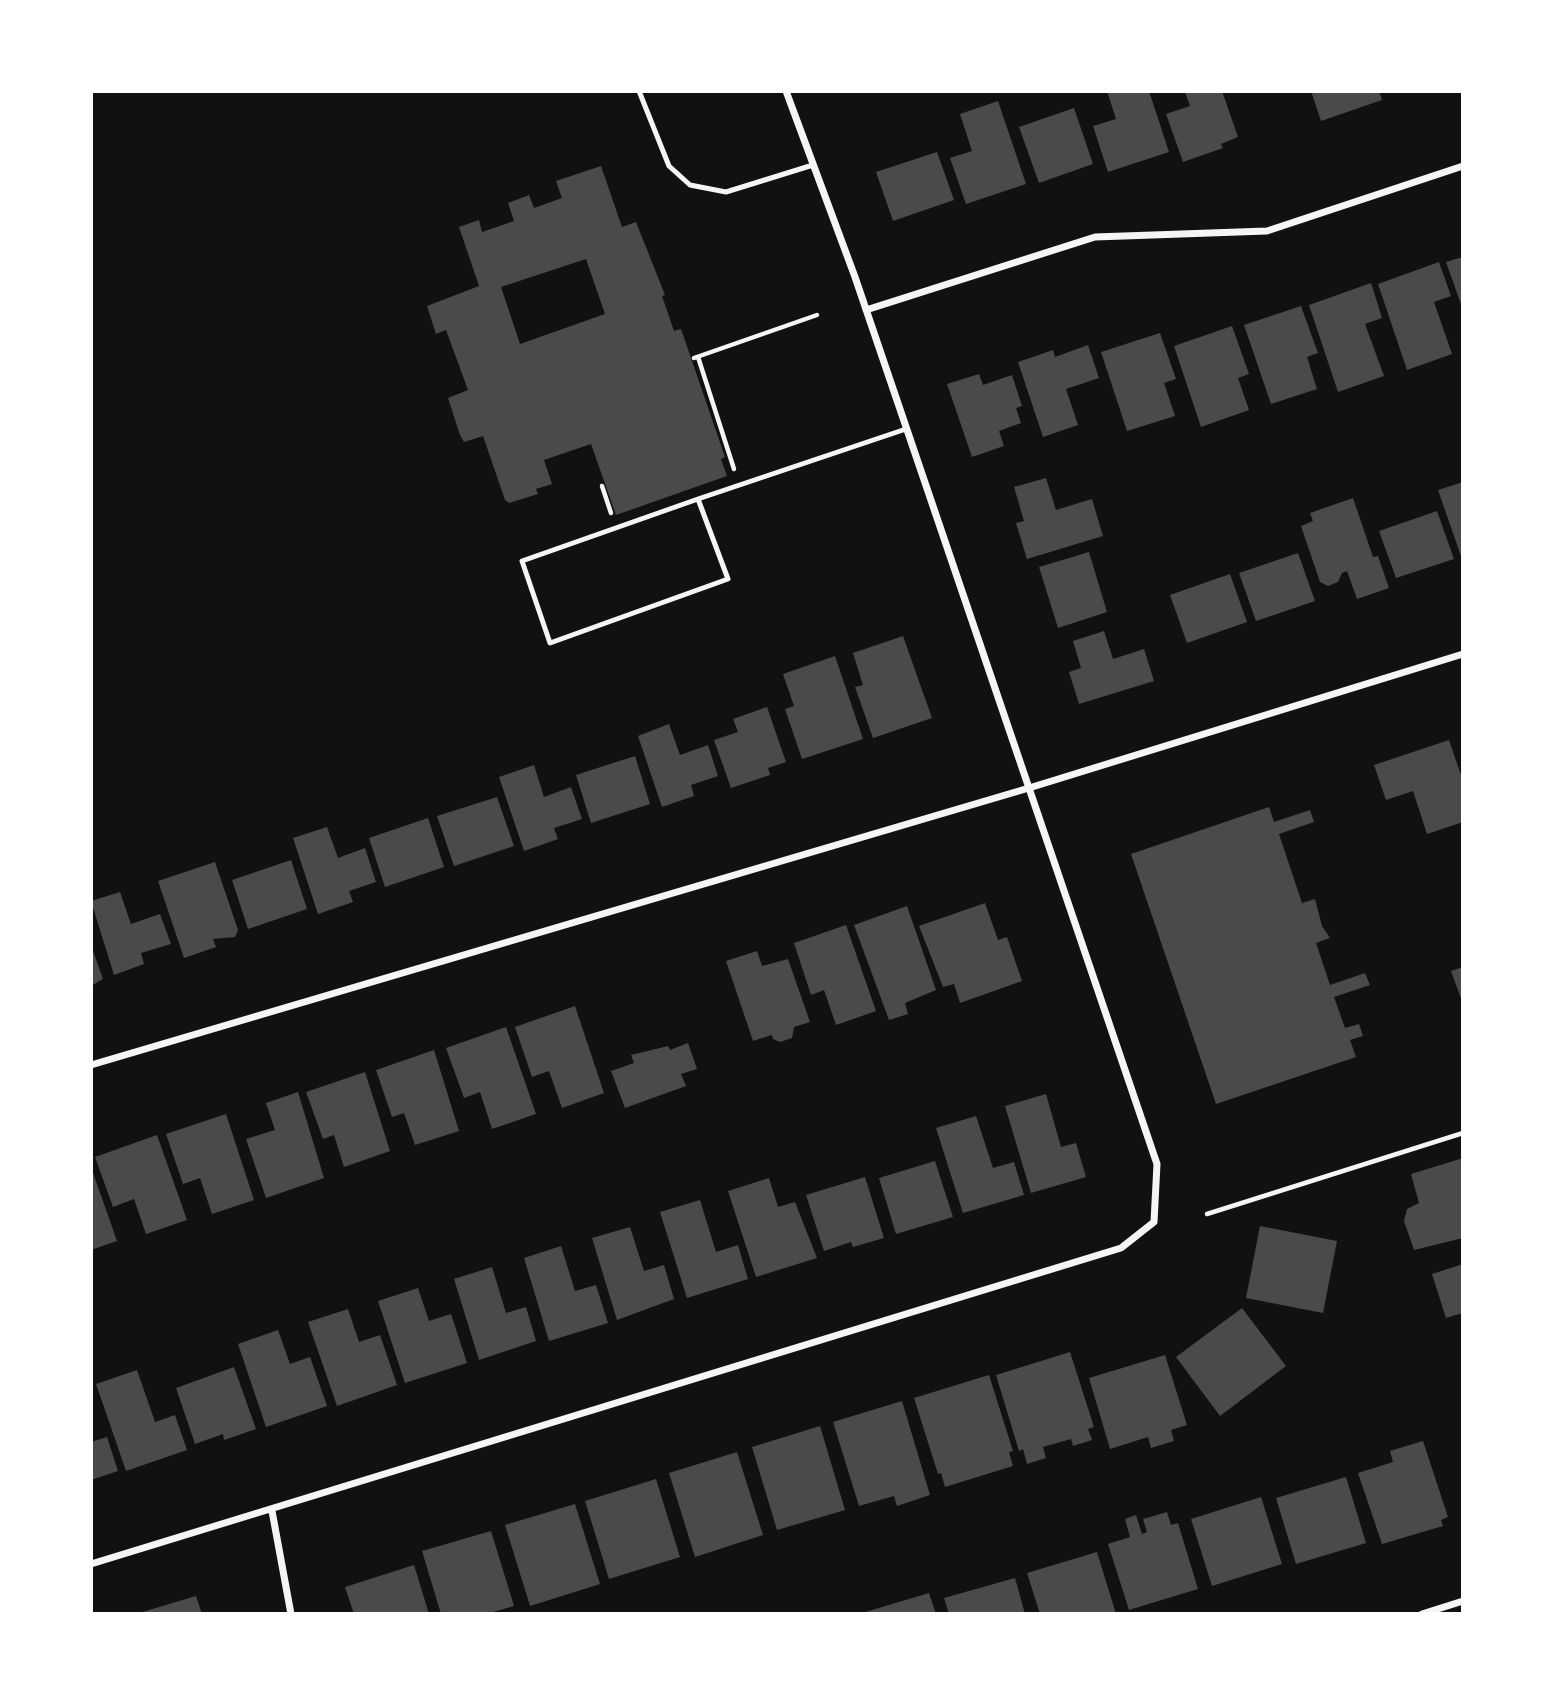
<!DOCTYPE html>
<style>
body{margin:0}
#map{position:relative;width:1554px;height:1705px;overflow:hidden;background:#111;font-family:"Source Sans 3",sans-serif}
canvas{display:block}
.frame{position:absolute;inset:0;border:93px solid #fff;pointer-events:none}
</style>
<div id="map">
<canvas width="1554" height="1705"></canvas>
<div class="frame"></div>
</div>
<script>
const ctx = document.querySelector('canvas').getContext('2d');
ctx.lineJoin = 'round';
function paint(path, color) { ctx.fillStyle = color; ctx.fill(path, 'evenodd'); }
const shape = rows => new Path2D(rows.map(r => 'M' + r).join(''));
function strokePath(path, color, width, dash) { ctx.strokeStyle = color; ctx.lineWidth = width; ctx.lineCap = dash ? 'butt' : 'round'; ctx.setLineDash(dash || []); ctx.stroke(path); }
const building = shape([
 [1107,91,1149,91,1169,152,1108,172,1093,126,1116,119],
 [1189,91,1222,91,1238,137,1221,144,1223,148,1183,162,1166,114,1190,106,1185,92],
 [1311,91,1379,91,1382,100,1321,121],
 [998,101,1026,184,966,204,950,158,972,151,960,114],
 [1074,108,1093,164,1039,183,1019,127],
 [937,152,954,200,893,221,876,172],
 [601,166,622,227,636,222,665,295,662,296,674,331,681,329,725,457,721,459,727,476,616,515,591,444,544,460,552,484,536,489,538,494,509,503,505,500,483,436,464,442,460,435,448,398,468,390,446,330,436,334,427,306,479,286,459,227,479,220,482,232,514,221,508,203,529,195,534,208,562,198,556,181],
 [586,259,605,314,520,344,501,287],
 [1463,257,1463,310,1446,262],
 [1439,262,1451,296,1434,302,1452,354,1407,370,1378,284],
 [1371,283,1382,318,1365,324,1384,376,1338,392,1309,305],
 [1301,306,1318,353,1307,357,1317,389,1271,404,1244,325],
 [1232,326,1249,374,1238,378,1249,410,1201,427,1174,346],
 [1160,333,1176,379,1164,383,1175,416,1127,431,1101,352],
 [1088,345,1099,378,1066,389,1078,425,1043,437,1018,362,1053,350,1055,357],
 [979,374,983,385,1012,375,1022,406,1016,408,1021,423,999,431,1004,446,972,457,947,384],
 [1046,478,1056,510,1092,499,1103,536,1027,559,1016,523,1024,521,1014,487],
 [1463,482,1463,562,1438,490],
 [1353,498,1373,557,1378,556,1389,588,1357,599,1347,571,1342,573,1338,582,1328,586,1320,582,1301,526,1313,521,1310,513],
 [1437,511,1454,559,1396,578,1379,531],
 [1089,552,1107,612,1058,628,1039,567],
 [1298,553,1315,601,1256,621,1239,573],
 [1230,574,1247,622,1187,643,1170,595],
 [1104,631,1113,659,1144,649,1154,681,1079,704,1069,672,1081,668,1073,641],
 [903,636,932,718,873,738,855,687,863,685,853,653],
 [835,656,863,739,802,759,785,709,794,706,783,674],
 [767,707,786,762,768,768,770,775,731,788,714,740,738,732,733,719],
 [669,724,680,755,708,745,718,776,691,785,694,796,662,807,638,736],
 [1449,740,1463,781,1463,822,1427,834,1413,791,1386,800,1374,765],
 [635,756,650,804,591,823,576,775],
 [534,765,544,797,571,787,582,819,554,828,558,839,524,851,499,777],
 [497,797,514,846,454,866,437,816],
 [1269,807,1274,822,1310,810,1314,822,1279,834,1302,903,1315,899,1322,926,1330,938,1316,943,1330,985,1365,973,1370,985,1334,997,1345,1028,1359,1024,1363,1036,1350,1040,1356,1057,1216,1104,1131,854],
 [428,818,444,867,385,887,369,838],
 [327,827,338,858,365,848,376,882,349,891,353,902,318,914,293,838],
 [291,860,307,909,248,929,232,880],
 [215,862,238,930,235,937,213,939,216,947,184,958,158,881],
 [120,892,131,924,160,914,171,944,141,953,144,964,114,975,91,901],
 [985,903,998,940,1007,937,1022,981,960,1003,954,984,943,987,919,926],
 [907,906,936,990,905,1003,908,1014,889,1020,854,925],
 [846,925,876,1011,836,1025,824,990,811,995,794,943],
 [91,945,103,979,91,986],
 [757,951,762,966,788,959,810,1022,794,1027,792,1038,780,1042,773,1039,772,1035,753,1041,726,961],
 [1463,967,1463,1004,1451,971],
 [575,1006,604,1093,562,1108,549,1071,532,1077,515,1027],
 [506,1027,536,1114,492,1129,480,1092,464,1098,446,1048],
 [688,1043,697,1069,681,1074,686,1086,625,1108,611,1071,634,1063,631,1055,668,1046,670,1050],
 [434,1050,459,1131,415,1145,404,1113,392,1117,376,1070],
 [365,1072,390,1151,344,1167,334,1135,323,1139,306,1092],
 [298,1092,324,1178,266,1198,246,1139,275,1130,266,1103],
 [1046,1094,1061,1147,1076,1143,1086,1177,1031,1193,1005,1106],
 [226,1114,254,1200,212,1214,200,1178,183,1184,166,1134],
 [976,1116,993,1168,1014,1162,1024,1195,963,1213,936,1128],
 [157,1135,187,1220,146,1234,134,1199,113,1207,95,1157],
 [1463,1158,1463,1238,1414,1250,1404,1221,1407,1209,1419,1203,1411,1174],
 [935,1161,953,1217,896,1234,879,1178],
 [91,1167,117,1241,91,1250],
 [865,1177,884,1238,853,1247,851,1242,824,1251,806,1195],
 [769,1178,778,1207,795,1202,817,1258,756,1277,728,1191],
 [700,1200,716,1252,738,1245,748,1279,687,1298,660,1212],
 [1260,1226,1337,1241,1323,1313,1246,1298],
 [630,1227,644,1271,664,1265,674,1299,617,1320,592,1238],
 [561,1246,575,1291,596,1285,608,1323,549,1341,524,1258],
 [1463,1264,1463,1313,1446,1318,1432,1274],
 [492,1267,506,1313,526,1307,536,1341,479,1360,454,1279],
 [418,1288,429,1321,451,1314,467,1363,405,1383,378,1301],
 [1242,1308,1286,1366,1220,1416,1176,1357],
 [348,1309,359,1342,380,1335,397,1385,337,1406,308,1322],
 [278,1330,290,1364,310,1357,327,1406,266,1427,238,1344],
 [1070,1352,1094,1427,1088,1429,1092,1440,1073,1446,1071,1439,1043,1447,1046,1458,1027,1464,1023,1449,1019,1451,996,1375],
 [1165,1355,1187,1425,1171,1430,1174,1441,1151,1448,1148,1437,1110,1449,1089,1378],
 [234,1367,256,1429,224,1440,223,1434,195,1444,176,1388],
 [137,1370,155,1422,175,1415,187,1450,126,1471,96,1384],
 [989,1375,1013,1451,1009,1452,1013,1466,945,1487,941,1473,938,1474,914,1398],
 [902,1401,930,1495,897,1506,894,1496,859,1506,833,1422],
 [820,1426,845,1510,777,1530,752,1447],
 [107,1437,118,1471,91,1480,91,1442],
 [1423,1441,1448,1517,1441,1520,1443,1526,1382,1544,1358,1473,1393,1462,1390,1451],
 [737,1452,763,1535,695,1557,669,1473],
 [1346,1477,1366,1543,1296,1564,1276,1498],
 [656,1479,680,1557,609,1579,585,1501],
 [1261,1497,1282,1564,1212,1586,1191,1519],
 [575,1504,600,1584,530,1606,505,1525],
 [1167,1512,1171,1525,1178,1523,1198,1589,1129,1610,1108,1544,1130,1537,1125,1519,1136,1515,1142,1534,1147,1532,1143,1519],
 [491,1531,514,1606,486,1614,441,1614,422,1551],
 [1097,1552,1116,1614,1040,1614,1027,1573],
 [414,1565,429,1614,354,1614,345,1587],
 [1015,1578,1025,1614,949,1614,944,1598],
 [929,1593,936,1614,862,1614,862,1613],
 [196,1596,202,1614,139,1614,139,1613]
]);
const path = shape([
 [698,357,734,469],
 [694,358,817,315],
 [602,486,611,513],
 [1207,1214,1463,1133]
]);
const service = shape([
 [639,91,669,166,690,185,726,192,813,165],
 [698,499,728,579,550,643,522,561,698,499,906,429]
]);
const minor = shape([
 [866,310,1095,237,1267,231,1463,166],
 [91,1065,1029,788,1463,654],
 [272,1511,291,1614],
 [91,1564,1121,1248,1154,1222,1157,1164,855,277,786,91],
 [1422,1614,1463,1601]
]);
paint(building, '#4a4a4a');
strokePath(path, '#f5f5f5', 4.5);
strokePath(service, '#f5f5f5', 5);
strokePath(minor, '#f5f5f5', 7);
</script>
